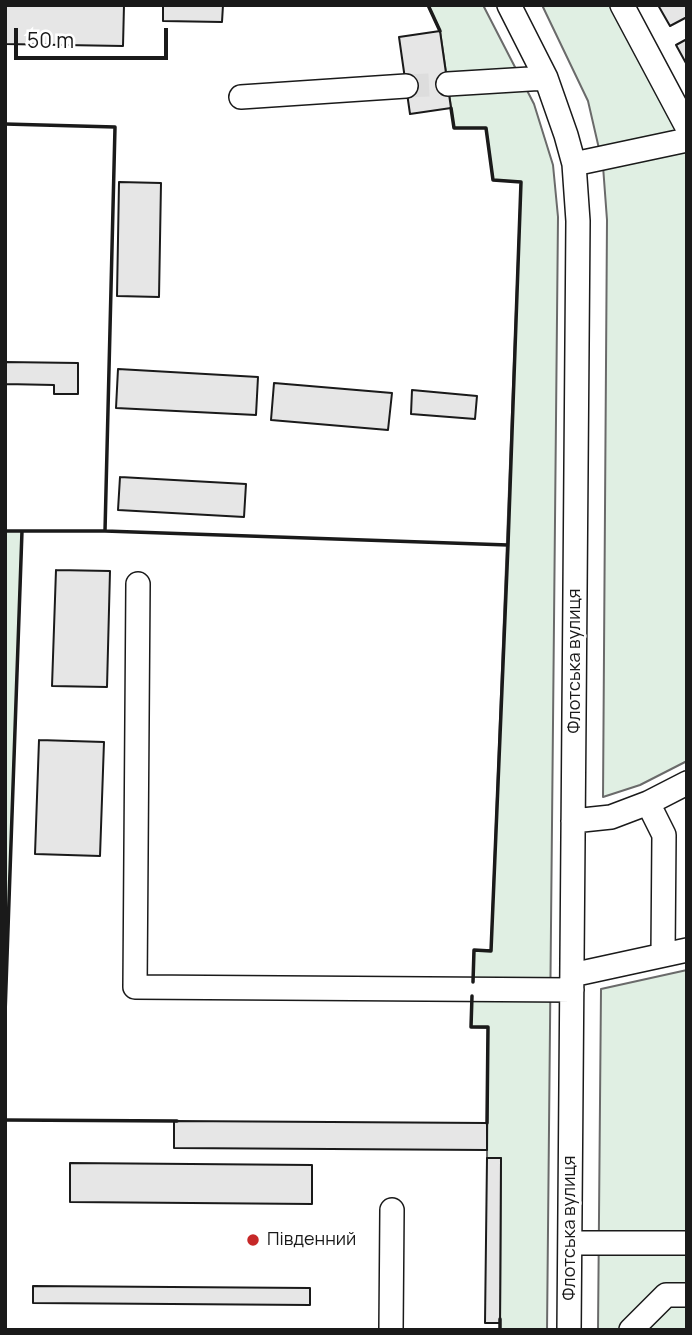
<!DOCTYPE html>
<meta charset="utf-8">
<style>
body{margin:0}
#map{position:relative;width:692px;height:1335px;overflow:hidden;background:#fff;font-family:Manrope,sans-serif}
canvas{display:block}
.frame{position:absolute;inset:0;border:7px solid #1a1a1a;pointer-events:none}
.scale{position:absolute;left:14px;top:28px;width:154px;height:32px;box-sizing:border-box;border:4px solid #1a1a1a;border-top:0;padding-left:9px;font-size:21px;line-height:24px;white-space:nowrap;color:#1a1a1a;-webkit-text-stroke:5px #fff;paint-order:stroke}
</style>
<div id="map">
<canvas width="692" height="1335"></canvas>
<div class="frame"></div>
<div class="scale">50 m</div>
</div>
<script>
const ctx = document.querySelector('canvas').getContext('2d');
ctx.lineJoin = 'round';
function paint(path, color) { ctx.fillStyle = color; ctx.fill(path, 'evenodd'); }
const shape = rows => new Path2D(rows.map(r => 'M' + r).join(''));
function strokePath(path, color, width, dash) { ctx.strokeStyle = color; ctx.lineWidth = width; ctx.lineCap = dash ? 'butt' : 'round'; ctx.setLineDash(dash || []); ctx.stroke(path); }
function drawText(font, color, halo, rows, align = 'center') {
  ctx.font = font + ' Manrope,sans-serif'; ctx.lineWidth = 5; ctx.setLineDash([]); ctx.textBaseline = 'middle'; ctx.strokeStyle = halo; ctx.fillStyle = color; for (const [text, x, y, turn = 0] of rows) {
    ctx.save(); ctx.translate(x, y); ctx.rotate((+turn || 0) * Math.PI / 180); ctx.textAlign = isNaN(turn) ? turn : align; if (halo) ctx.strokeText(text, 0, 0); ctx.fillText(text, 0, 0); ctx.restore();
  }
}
const green = shape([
 [428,5,483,5,534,104,553,165,558,217,547,1330,500,1330,501,1158,487,1158,488,1028,471,1027,474,950,491,950,521,182,493,180,486,128,454,128,440,31,428,5],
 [542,5,611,5,687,147,687,761,640,785,603,797,607,220,603,166,588,101,542,5],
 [5,531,22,531,5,1014,5,531],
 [687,970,687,1330,598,1330,601,989,687,970]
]);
const building = shape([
 [5,5,124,5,123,46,5,44,5,5],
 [163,5,223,5,222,22,163,21,163,5],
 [658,5,687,5,687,17,670,26,658,5],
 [440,31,451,108,410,114,399,37,440,31],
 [687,39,687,65,676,45,687,39],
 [119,182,161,183,159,297,117,296,119,182],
 [5,362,78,363,78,394,54,394,54,385,5,384,5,393,5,362],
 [118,369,258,377,256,415,116,408,118,369],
 [274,383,392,393,388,430,271,420,274,383],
 [412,390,477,396,475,419,411,414,412,390],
 [120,477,246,484,244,517,118,510,120,477],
 [56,570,110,571,107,687,52,686,56,570],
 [39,740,104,742,100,856,35,854,39,740],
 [174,1121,487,1123,487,1150,174,1148,174,1121],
 [487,1158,501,1158,500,1323,485,1323,487,1158],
 [70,1163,312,1165,312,1204,70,1202,70,1163],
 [33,1286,310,1288,310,1305,33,1303,33,1286]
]);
const minorTunnel = shape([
 [406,86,448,84]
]);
const minor = shape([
 [509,5,546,78,566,135,574,164,578,221,569,1330],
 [622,5,687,127],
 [448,84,546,78],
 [241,97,406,86],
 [574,164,687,140],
 [138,584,135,987,572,990],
 [648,803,664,835,663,955],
 [573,821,611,817,648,803,687,783],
 [572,975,687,950],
 [570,1243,687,1243],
 [391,1330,392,1210],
 [631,1330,666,1295,687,1295]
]);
const wall = shape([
 [428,5,440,31],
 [5,124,115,127,105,531,508,545,521,182,493,180,486,128,454,128,451,108],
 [5,531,105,531],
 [473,982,474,950,491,951,508,545],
 [472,996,471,1027,488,1027,487,1123],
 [5,1014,22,531],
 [5,1120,177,1121],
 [500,1330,500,1319]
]);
const markers = [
 [253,1240,7,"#c62828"]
];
const streetNames = [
 ["Флотська вулиця",575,661,-90],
 ["Флотська вулиця",570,1228,-90]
];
const poiNames = [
 ["Південний",267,1240]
];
paint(green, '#e0efe3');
strokePath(green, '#6a6a6a', 2);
paint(building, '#e6e6e6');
strokePath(building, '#1a1a1a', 2);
strokePath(minorTunnel, '#ddd', 23, [23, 11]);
strokePath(minor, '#1a1a1a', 26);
strokePath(minor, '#fff', 23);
strokePath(wall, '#1a1a1a', 3.5);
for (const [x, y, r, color] of markers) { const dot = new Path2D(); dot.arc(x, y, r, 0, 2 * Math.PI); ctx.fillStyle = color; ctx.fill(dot); strokePath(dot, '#fff', 2.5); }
drawText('18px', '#1a1a1a', '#fff', streetNames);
drawText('18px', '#1a1a1a', '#fff', poiNames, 'left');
</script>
